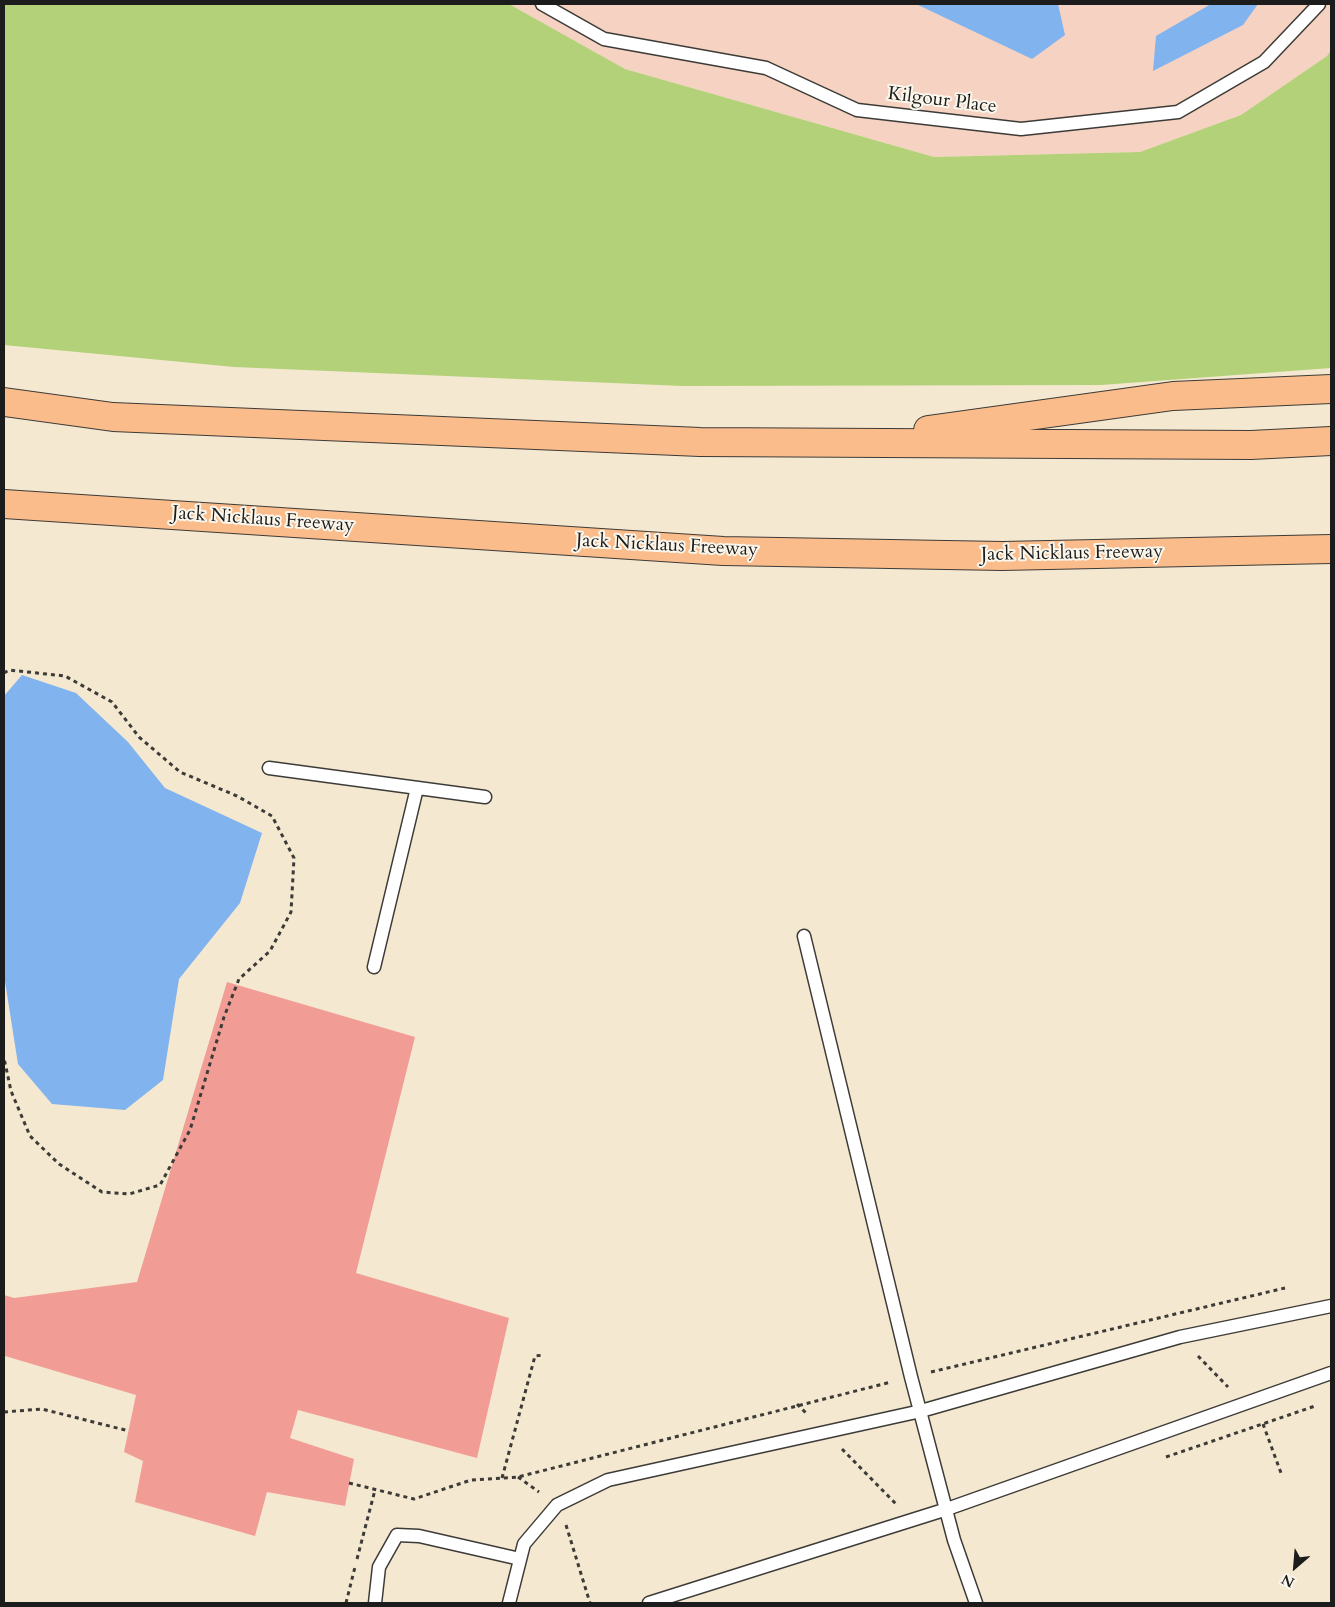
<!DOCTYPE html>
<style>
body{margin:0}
#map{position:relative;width:1335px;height:1607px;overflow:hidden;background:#f5e8d1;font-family:Cardo,serif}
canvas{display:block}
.frame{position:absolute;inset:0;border:5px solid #1c1c1c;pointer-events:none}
.north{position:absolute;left:1270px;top:1542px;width:50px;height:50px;-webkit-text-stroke:4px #fbf7ec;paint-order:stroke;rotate:207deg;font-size:14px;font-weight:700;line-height:20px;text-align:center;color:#1c1c1c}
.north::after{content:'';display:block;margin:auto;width:18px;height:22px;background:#1c1c1c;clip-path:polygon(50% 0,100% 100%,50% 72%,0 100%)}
</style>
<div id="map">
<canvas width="1335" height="1607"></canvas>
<div class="frame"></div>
<div class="north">N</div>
</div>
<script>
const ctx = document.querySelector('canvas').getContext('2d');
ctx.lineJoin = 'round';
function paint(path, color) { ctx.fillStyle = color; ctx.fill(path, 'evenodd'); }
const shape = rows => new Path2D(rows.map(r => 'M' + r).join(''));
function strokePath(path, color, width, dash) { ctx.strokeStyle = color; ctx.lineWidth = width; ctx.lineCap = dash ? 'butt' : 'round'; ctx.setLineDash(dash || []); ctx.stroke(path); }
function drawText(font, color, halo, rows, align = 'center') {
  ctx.font = font + ' Cardo,serif'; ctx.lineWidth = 4; ctx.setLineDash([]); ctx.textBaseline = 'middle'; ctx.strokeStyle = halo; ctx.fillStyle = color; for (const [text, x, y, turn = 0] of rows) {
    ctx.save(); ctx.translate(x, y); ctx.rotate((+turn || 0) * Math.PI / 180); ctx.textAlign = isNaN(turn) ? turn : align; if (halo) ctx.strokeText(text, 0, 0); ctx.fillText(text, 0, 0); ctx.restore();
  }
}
const built = shape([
 [509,4,1331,4,1331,50,1327,56,1241,115,1140,152,934,157,625,69]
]);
const green = shape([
 [4,4,509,4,625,69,934,157,1140,152,1241,115,1327,56,1331,50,1331,368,1101,385,683,386,234,367,4,345]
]);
const water = shape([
 [916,4,1058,4,1065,35,1032,59],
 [1211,4,1258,4,1243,25,1153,71,1156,36],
 [22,675,76,693,128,742,165,788,262,833,240,903,179,979,163,1080,125,1110,52,1104,18,1064,4,975,4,696]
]);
const building = shape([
 [227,982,415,1037,356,1273,509,1318,477,1458,298,1410,290,1438,354,1459,345,1506,267,1492,255,1536,135,1502,143,1461,124,1452,136,1395,5,1356,4,1336,4,1295,14,1298,137,1282]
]);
const path = shape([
 [4,673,9,670,65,676,112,702,139,737,180,772,237,796,272,816,294,858,291,912,270,951,239,979,224,1017,190,1130,160,1185,129,1194,102,1192,59,1164,30,1136,11,1091,4,1058],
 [1198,1356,1228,1387],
 [931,1372,1285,1288],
 [797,1404,808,1415],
 [4,1412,42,1409,129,1431],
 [1263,1424,1281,1473],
 [842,1449,896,1504],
 [1166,1457,1315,1406],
 [518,1477,539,1492],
 [502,1478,535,1356,544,1355],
 [349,1483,414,1499,471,1480,518,1477,891,1382],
 [566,1525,590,1603],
 [357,1559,375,1490],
 [346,1603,355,1567]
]);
const service = shape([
 [542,4,604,39,766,68,857,110,1021,129,1178,112,1264,62,1319,4],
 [269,768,485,797],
 [804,936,911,1377,954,1540,976,1603],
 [374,967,417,788],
 [375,1603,379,1567,397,1535,419,1536,520,1559],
 [509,1603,524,1544,557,1505,608,1480,921,1411,1180,1337,1331,1306],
 [649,1603,947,1509,1331,1373]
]);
const motorway = shape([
 [4,402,113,417,700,442,1251,445,1331,441],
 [928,430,1173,396,1331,389],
 [4,504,723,551,1002,556,1331,549]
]);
const streetNames = [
 ["Kilgour Place",942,101,7],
 ["Jack Nicklaus Freeway",263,520,4],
 ["Jack Nicklaus Freeway",667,546,3],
 ["Jack Nicklaus Freeway",1072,554,-1]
];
paint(built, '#f5d2c2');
paint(green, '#b3d178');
paint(water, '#81b3ee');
paint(building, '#f19d96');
strokePath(service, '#3d3b37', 15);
strokePath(motorway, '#3d3b37', 30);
strokePath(path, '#3d3b37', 3, [4, 4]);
strokePath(service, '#fff', 12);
strokePath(motorway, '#fabc8b', 28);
drawText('19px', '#1c1c1c', '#fbf7ec', streetNames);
</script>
